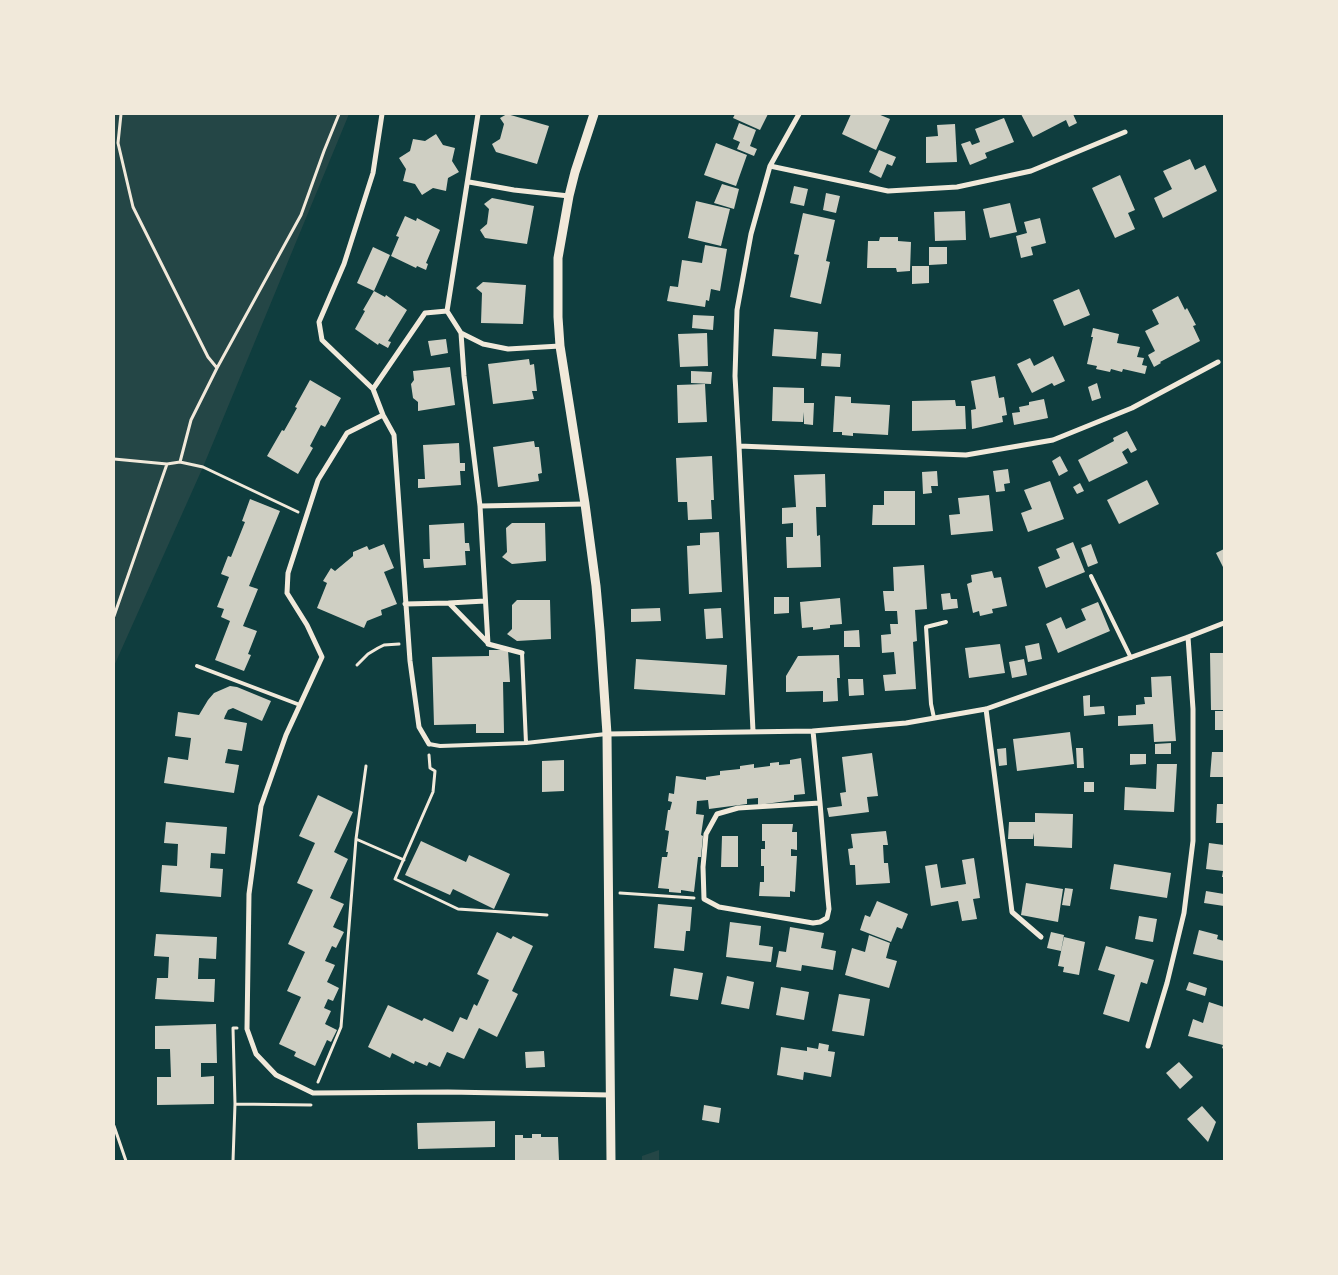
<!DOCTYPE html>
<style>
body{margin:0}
#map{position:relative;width:1338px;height:1275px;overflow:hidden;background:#0f3d3e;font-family:Spectral,serif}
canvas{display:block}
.frame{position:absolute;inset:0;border:115px solid #f1e9da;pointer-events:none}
</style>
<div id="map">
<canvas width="1338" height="1275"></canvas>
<div class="frame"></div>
</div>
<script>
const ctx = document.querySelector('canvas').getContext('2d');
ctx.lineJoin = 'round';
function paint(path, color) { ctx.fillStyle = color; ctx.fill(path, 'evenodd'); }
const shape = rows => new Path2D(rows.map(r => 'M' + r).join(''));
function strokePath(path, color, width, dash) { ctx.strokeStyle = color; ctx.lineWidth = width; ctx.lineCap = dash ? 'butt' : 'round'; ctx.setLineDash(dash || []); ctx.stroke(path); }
const green = shape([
 [114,114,349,114,203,467,114,666],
 [659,1150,659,1161,642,1161,642,1156]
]);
const building = shape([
 [507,114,549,126,537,164,496,152,492,144,500,139,504,124,500,118],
 [735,114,768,114,760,130,733,118],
 [851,114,878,114,890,119,876,150,842,134],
 [1021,114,1073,114,1077,123,1069,127,1066,120,1033,137],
 [1004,118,1014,142,985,153,987,158,970,165,961,144,970,141,972,145,980,142,975,129],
 [739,123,756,130,750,146,757,149,754,156,737,149,740,142,733,139],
 [955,124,957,162,926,163,926,137,938,136,937,125],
 [436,134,443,145,455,148,452,161,459,172,448,178,446,191,433,188,422,195,415,184,403,181,406,169,399,158,410,151,413,139,425,141],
 [716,143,747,155,736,186,704,175],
 [879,150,896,157,892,166,887,164,881,178,869,172],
 [1190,159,1195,170,1205,165,1217,191,1163,218,1154,198,1172,189,1163,171],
 [1120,175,1135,210,1128,213,1135,229,1115,238,1092,188],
 [722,184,739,189,734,209,714,203],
 [794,186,808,189,804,206,790,203],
 [826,193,840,196,836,213,823,210],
 [492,198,534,206,527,244,485,238,480,230,487,224,489,209,484,204],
 [696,201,730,209,721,246,688,238],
 [1010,203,1017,232,990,238,983,209],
 [965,211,966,240,935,241,934,212],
 [803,213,835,220,826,261,830,262,821,304,790,297,799,255,794,254],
 [405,216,416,221,417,218,440,230,426,263,428,264,426,270,417,266,416,268,391,256,399,237,396,236],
 [1040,218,1046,243,1031,247,1033,255,1021,258,1016,236,1027,233,1024,222],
 [880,237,898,237,898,241,911,242,910,271,897,272,896,268,867,268,868,241,879,241],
 [705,245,727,249,720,291,711,289,709,301,706,300,705,307,667,301,670,286,678,287,682,260,702,263],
 [373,247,390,255,374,291,357,283],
 [929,247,947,247,947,264,929,265],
 [912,266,929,266,929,283,912,284],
 [483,282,526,285,523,324,481,323,482,293,476,288],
 [1079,289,1090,315,1064,326,1053,300],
 [374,291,385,297,386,295,407,310,388,341,391,342,388,348,379,343,378,345,355,329,365,311,363,310],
 [1178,296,1185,310,1187,308,1196,325,1193,326,1200,341,1160,362,1161,363,1154,367,1148,355,1155,351,1145,331,1159,324,1152,310],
 [693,315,714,316,713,330,692,328],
 [1093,328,1119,334,1117,343,1140,347,1137,357,1144,358,1142,365,1147,366,1145,374,1123,369,1122,372,1111,369,1110,372,1096,369,1097,366,1087,364,1093,337,1091,337],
 [774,329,818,332,816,359,772,356],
 [707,333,708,366,680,367,678,334],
 [446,339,448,353,431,356,428,341],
 [822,353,841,354,840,367,821,366],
 [1053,356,1065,381,1054,386,1052,383,1032,393,1017,364,1030,358,1034,366],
 [529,359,530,365,534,364,537,391,532,391,534,399,493,404,488,364],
 [450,367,455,405,418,411,418,402,413,398,411,384,414,380,413,371],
 [691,371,712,372,711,384,691,383],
 [995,376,999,398,1004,397,1007,415,1002,416,1003,422,972,429,971,410,976,409,971,381],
 [310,380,341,398,325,427,321,425,310,446,313,448,298,474,267,456,282,430,284,431,297,408,295,407],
 [1097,383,1101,398,1092,401,1088,387],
 [705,384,707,422,678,423,677,385],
 [773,387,804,388,804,403,814,403,813,425,804,424,804,412,803,422,772,421],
 [835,396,851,397,851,403,890,405,888,435,853,433,853,436,842,435,842,432,833,432],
 [1044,399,1048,418,1014,425,1012,413,1020,412,1019,407,1029,405,1029,402],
 [955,400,956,406,965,406,966,429,912,431,912,401],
 [1127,431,1137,450,1131,453,1128,448,1122,452,1128,463,1089,482,1078,460,1114,441,1113,438],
 [534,441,535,447,539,447,542,473,538,474,539,481,498,487,493,447],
 [459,443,460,463,465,463,465,471,460,471,461,485,418,488,418,479,425,479,423,445],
 [712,456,714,500,711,500,712,519,688,520,687,502,678,502,676,458],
 [1060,456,1068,471,1059,476,1052,461],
 [1008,469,1010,483,1004,484,1005,491,996,492,993,471],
 [937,471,938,486,931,486,932,493,923,494,922,472],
 [825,474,826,507,816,507,817,536,820,535,821,567,787,568,786,537,793,537,793,523,782,524,782,508,796,507,794,475],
 [1147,480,1159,504,1119,524,1107,500],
 [1050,481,1064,519,1028,532,1021,513,1032,509,1024,490],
 [1080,483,1084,491,1077,494,1073,487],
 [884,491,915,491,915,525,872,525,873,505,884,505],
 [989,495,993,531,951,535,949,515,960,514,958,498],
 [250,499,280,511,249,586,258,589,243,626,257,631,248,654,251,655,244,671,215,660,230,621,221,617,224,609,217,607,229,577,221,574,228,556,231,557,245,522,242,521],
 [464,523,465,543,469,543,470,551,465,551,466,565,424,568,423,559,430,559,429,525],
 [512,523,545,523,546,561,512,564,502,557,507,552,506,528],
 [719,532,722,592,689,594,687,546,700,545,700,533],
 [1073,542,1085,572,1046,588,1038,567,1060,558,1056,549],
 [384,544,394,568,384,572,397,604,381,610,382,615,367,621,364,628,317,608,327,583,323,581,331,568,335,571,353,556,353,552,367,546,369,550],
 [1091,544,1098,563,1088,567,1081,548],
 [1224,549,1224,569,1216,553],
 [924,565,927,609,915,610,917,641,913,642,916,689,885,691,883,675,896,674,894,652,882,653,881,635,891,634,890,624,898,624,897,611,885,611,883,591,894,591,893,567],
 [992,571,994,578,1001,577,1007,606,992,609,993,613,980,616,979,611,973,613,967,584,972,582,971,575],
 [950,593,951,599,957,599,958,608,943,610,941,594],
 [774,597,789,597,789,613,774,614],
 [840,598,842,624,830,625,830,628,813,630,813,627,802,628,800,602],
 [517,600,550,600,551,639,517,641,507,634,512,629,512,605],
 [1098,602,1110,631,1058,653,1046,624,1061,617,1066,629,1086,620,1081,609],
 [660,608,661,621,631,622,631,609],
 [721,608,723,638,706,639,704,609],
 [859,630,860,647,844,647,844,631],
 [1039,643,1042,659,1028,662,1025,646],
 [1000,644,1005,673,969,678,965,648],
 [489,650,508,650,510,682,503,682,504,733,476,733,476,724,434,725,432,657,489,656],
 [1210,653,1224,653,1224,710,1211,710],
 [839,655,840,678,837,678,838,701,823,702,823,691,786,692,786,676,798,656],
 [636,659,727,665,725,695,634,689],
 [1024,659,1027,675,1012,678,1009,662],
 [1171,676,1176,741,1154,742,1153,724,1118,726,1118,716,1136,715,1136,705,1145,704,1144,697,1152,697,1151,677],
 [848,679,863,679,864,695,849,696],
 [230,686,237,687,271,701,262,721,233,708,228,710,225,716,224,719,247,723,242,751,228,749,225,763,239,765,234,793,164,783,168,757,188,760,191,738,175,736,178,712,199,715,208,700,214,693],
 [1090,695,1090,707,1104,706,1105,714,1084,716,1083,696],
 [1215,711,1224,711,1224,730,1215,730],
 [1070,732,1074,764,1017,771,1013,739],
 [1171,743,1171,754,1155,754,1155,744],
 [1006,748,1007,765,999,766,997,749],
 [1076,748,1083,748,1084,768,1077,768],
 [1212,752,1224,752,1224,777,1210,777],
 [872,753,878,796,867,797,869,812,829,817,827,808,842,806,840,793,846,792,842,757],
 [1130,754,1146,754,1146,764,1130,765],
 [801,758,805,794,794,795,794,800,758,805,758,798,747,799,747,804,709,809,708,800,697,801,696,814,704,815,701,835,703,836,701,857,698,857,694,892,681,890,681,893,669,892,669,889,658,888,662,857,667,857,668,852,666,852,669,831,665,830,668,810,670,810,672,802,668,801,669,793,674,794,676,776,706,780,706,777,720,775,720,771,740,769,740,766,754,764,754,768,770,766,770,763,779,762,779,765,790,764,790,760],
 [564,760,564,791,542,792,542,761],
 [1157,764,1177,764,1174,812,1124,810,1125,787,1156,789],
 [1084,782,1094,782,1094,792,1084,792],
 [318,795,353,812,334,852,348,859,330,898,344,904,333,927,344,932,336,948,332,946,325,961,335,965,327,982,339,988,333,1001,328,999,324,1008,331,1011,325,1024,337,1030,331,1042,327,1040,315,1066,294,1056,296,1052,279,1044,301,997,287,991,305,952,288,944,313,890,297,883,315,843,299,836],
 [1217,804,1224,804,1224,823,1216,823],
 [1035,813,1073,814,1072,848,1034,846,1034,833,1033,839,1008,839,1009,822,1035,822],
 [166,822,227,827,225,854,211,853,210,868,223,869,221,897,160,892,162,865,177,866,178,844,164,843],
 [762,824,793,824,792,832,797,832,797,850,791,849,791,856,797,856,795,892,790,891,790,897,759,896,760,882,764,882,764,866,761,866,761,849,765,849,765,841,762,841],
 [886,831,888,845,883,845,884,863,888,863,890,883,856,885,855,865,850,865,848,849,853,848,851,834],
 [722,836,738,836,738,867,721,867],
 [421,841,466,862,469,855,510,874,494,909,453,889,450,895,405,875],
 [1209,843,1224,845,1224,877,1222,877,1223,871,1206,869],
 [974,858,980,898,973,899,977,919,962,921,958,901,931,906,925,866,937,864,941,888,966,884,962,860],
 [1114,864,1171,873,1167,898,1110,889],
 [1026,883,1063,889,1058,922,1021,915],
 [1065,888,1073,889,1070,906,1062,905],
 [1206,891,1224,894,1224,906,1204,903],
 [877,901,908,914,902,929,897,927,891,942,860,930,865,915,870,917],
 [658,904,692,907,690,931,686,931,684,951,654,948],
 [1139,916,1157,919,1153,942,1135,939],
 [730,922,761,926,759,945,773,947,771,962,726,957],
 [790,927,824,933,821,948,836,951,833,970,802,965,801,971,776,967,779,951,786,952],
 [1199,930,1218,935,1217,939,1224,941,1224,961,1193,954],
 [497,932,511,939,513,936,533,946,512,991,518,994,497,1037,479,1028,464,1059,447,1052,440,1067,429,1062,427,1066,415,1061,414,1064,392,1053,390,1058,368,1047,388,1005,422,1021,424,1018,453,1032,460,1017,467,1020,474,1004,477,1006,489,980,477,974],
 [1051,932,1064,935,1061,951,1047,948],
 [156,934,217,937,216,959,199,958,198,979,215,979,214,1002,155,999,157,978,168,978,169,957,154,956],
 [869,935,890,943,886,958,897,961,889,988,845,975,852,948,865,952],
 [1064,937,1085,942,1079,975,1063,972,1064,967,1058,966],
 [1106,946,1154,960,1147,984,1141,982,1129,1022,1103,1014,1115,975,1098,970],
 [674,968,703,973,698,1000,670,996],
 [727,976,754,982,749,1009,721,1004],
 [1189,982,1207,988,1205,996,1186,990],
 [781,987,809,992,804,1020,776,1015],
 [839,994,870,999,864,1036,832,1031],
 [1209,1002,1224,1007,1224,1049,1222,1048,1223,1045,1188,1036,1193,1019,1203,1023],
 [216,1024,217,1063,201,1063,201,1077,214,1076,214,1104,157,1105,157,1077,171,1077,170,1049,155,1049,155,1026],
 [819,1043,829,1045,828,1051,835,1052,831,1077,804,1072,803,1080,777,1075,781,1047,807,1051,807,1047,818,1049],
 [544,1051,545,1067,526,1068,525,1052],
 [1179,1062,1193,1077,1180,1089,1166,1073],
 [704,1105,721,1108,719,1123,702,1120],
 [1202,1106,1216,1122,1208,1142,1187,1119],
 [495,1121,495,1147,418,1149,417,1123],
 [532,1134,541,1134,541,1137,558,1137,559,1161,515,1161,515,1135,523,1135,523,1138,532,1138]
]);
const path = shape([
 [121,114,118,143,133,207,208,357,217,368],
 [114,459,167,464,180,462,203,467,298,512],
 [180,462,191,420,217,368,301,215,324,151,339,114],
 [114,616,167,464],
 [357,665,368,654,378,648,384,645,399,644],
 [429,755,430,768,435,771,433,792,395,879,458,909,547,915],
 [356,839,404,860],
 [620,893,694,898],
 [318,1082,341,1027,356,839,366,766],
 [235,1104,311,1105],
 [114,1126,126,1161],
 [233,1161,235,1104,233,1028,237,1028]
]);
const service = shape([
 [1091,576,1131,658],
 [522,653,526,743],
 [197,666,300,705],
 [934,718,931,704,926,627,946,622],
 [429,744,440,746,526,743,606,734]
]);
const minor = shape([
 [382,114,373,173,344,264,319,322,322,340,373,389,383,415,394,435,410,661,419,727,429,744],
 [478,114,447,311,461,333,464,376,480,506,488,644,522,653],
 [770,166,888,191,957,187,1031,171,1125,132],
 [469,182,514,190,569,196],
 [461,333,483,344,508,349,560,346],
 [373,389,425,313,447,311],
 [383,415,347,433,318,480,288,573,287,593,307,625,322,657,286,735,261,806,249,894,247,1029,256,1054,276,1075,313,1093,448,1092,610,1095],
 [739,446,966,455,1053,440,1132,408,1218,362],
 [480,506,585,504],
 [485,601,449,603,488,643],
 [405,604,449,603],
 [986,709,1012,912,1041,937],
 [753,731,739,446,735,376,737,310,751,234,770,166,799,114],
 [813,731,820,803,828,899,829,909,827,918,820,922,813,923,719,907,704,899,703,867,706,834,717,814,738,808,820,803],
 [607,734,813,731,906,723,986,709,1188,637,1224,623],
 [1148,1046,1167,983,1184,913,1193,841,1193,709,1188,637]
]);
const tertiary = shape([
 [594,114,575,172,569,196,558,258,558,317,560,346,585,504,596,586,600,631,607,734,611,1161]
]);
paint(green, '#244646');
paint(building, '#cfcfc3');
strokePath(path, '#f1e9da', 3);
strokePath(service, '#f1e9da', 4);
strokePath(minor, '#f1e9da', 5);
strokePath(tertiary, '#f1e9da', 9);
</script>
